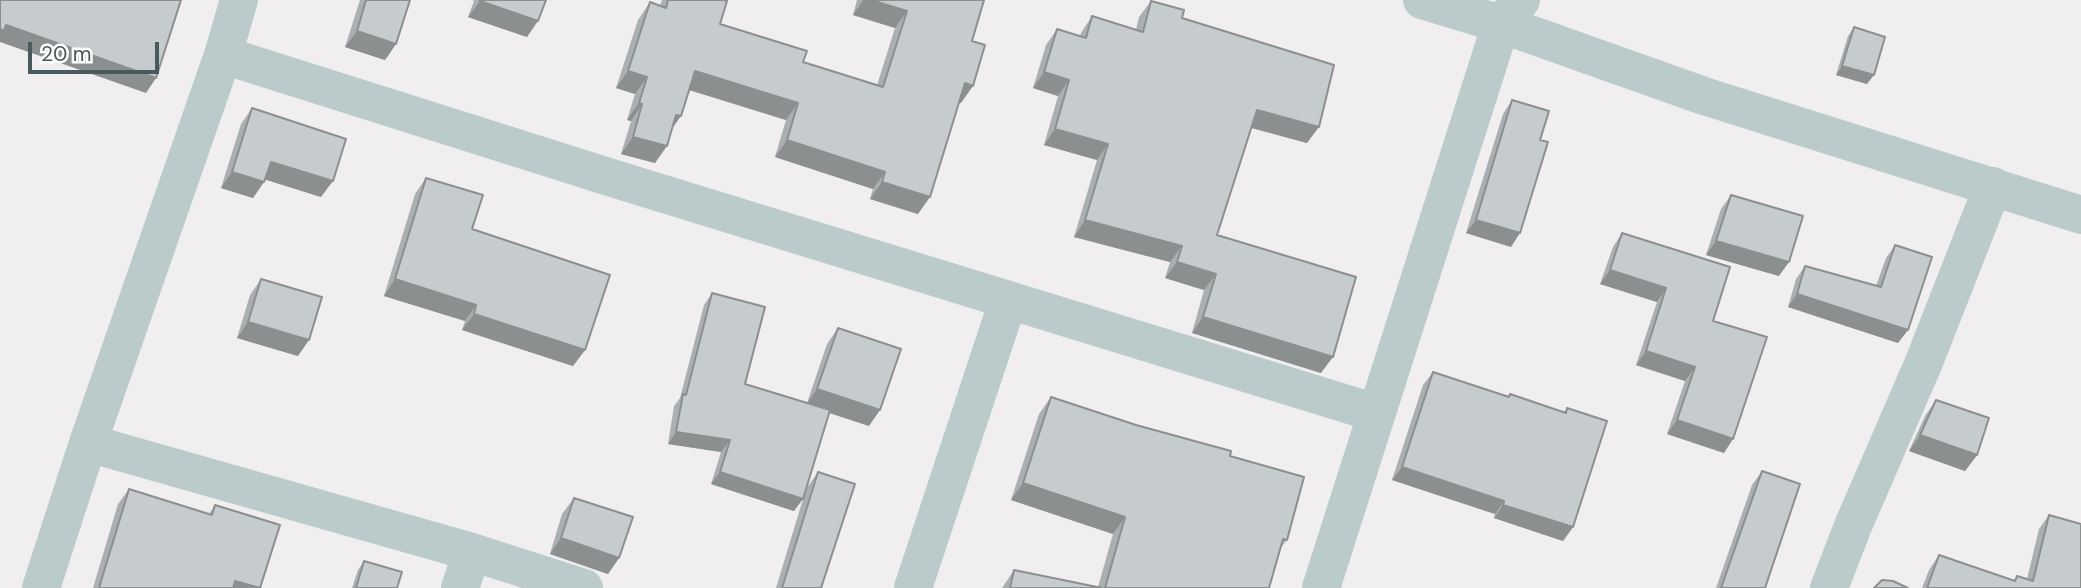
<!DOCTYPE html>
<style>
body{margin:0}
#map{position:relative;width:2081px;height:588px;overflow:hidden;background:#f1eeef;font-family:"DM Sans",sans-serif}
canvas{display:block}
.scale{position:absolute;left:28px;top:42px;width:131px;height:32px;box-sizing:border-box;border:4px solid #485a5b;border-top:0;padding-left:9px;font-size:21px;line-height:24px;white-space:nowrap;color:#485a5b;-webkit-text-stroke:5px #fff;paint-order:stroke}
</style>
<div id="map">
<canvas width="2081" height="588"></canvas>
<div class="scale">20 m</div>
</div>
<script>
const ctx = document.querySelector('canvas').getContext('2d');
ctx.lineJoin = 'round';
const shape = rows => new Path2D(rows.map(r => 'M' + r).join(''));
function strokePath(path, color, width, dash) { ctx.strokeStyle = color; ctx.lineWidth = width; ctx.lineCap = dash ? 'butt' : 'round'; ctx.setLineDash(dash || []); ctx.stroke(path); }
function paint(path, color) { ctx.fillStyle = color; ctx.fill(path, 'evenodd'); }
const minor = shape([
 [223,55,612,178,1376,413],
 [88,443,472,552,584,588],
 [41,588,88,443,223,55,239,0],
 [460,588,472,552],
 [913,588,1008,301],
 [1321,588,1501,24,1521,0],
 [1829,588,1853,526,1924,362,1993,186]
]);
const tertiary = shape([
 [1422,0,1501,24,1704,96,2081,215]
]);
const wall = shape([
 [360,0,410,0,396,44,385,60,345,47],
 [472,0,546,0,527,37,468,17,474,1],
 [662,0,724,0,720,24,803,62,877,85,895,28,853,15,857,0,984,0,972,41,961,103,959,102,918,214,870,199,873,189,775,157,786,120,689,90,671,130,655,163,621,154,631,121,627,120,635,94,616,88,638,20,650,2,660,6],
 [1151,1,1182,18,1307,143,1251,128,1217,235,1321,373,1192,333,1204,290,1165,278,1170,262,1074,237,1097,160,1044,145,1058,96,1033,88,1046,45,1057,29,1080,36,1081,33,1092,16,1136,30,1139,17],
 [1854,27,1867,84,1836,75,1848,36],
 [1512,100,1511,247,1466,233,1503,114],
 [252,108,321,197,265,179,253,198,221,188,241,124],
 [426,178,472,229,585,350,573,366,462,330,465,321,384,296,415,194],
 [1731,195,1779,276,1706,255,1721,209],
 [1622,233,1713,321,1724,453,1667,434,1685,381,1636,365,1657,302,1600,284,1613,247],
 [1895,245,1898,343,1788,307,1796,279,1805,266,1876,286,1886,258],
 [261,279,298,356,237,338,250,295],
 [712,293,745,384,807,403,827,344,838,328,869,426,829,413,794,511,711,484,721,452,668,444,674,406,680,398,704,305],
 [1433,372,1508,397,1510,394,1564,412,1567,408,1573,527,1563,541,1494,518,1495,514,1392,480,1423,385],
 [1051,397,1230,456,1287,540,1280,549,1269,588,1002,588,1014,570,1098,587,1113,534,1011,500,1039,414],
 [1936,400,1977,455,1965,471,1909,451,1925,416],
 [1762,471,1765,588,1716,588,1752,485],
 [818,472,821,588,776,588,806,489],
 [129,489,209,514,215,505,260,588,93,588,118,504],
 [574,498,619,558,608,574,550,554,562,514],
 [2049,515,2081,588,1922,588,1929,570,1939,555,2013,581,2017,576,2027,579,2039,529],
 [364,561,397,588,352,588,358,570]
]);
const shadedWall = shape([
 [863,0,871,0,907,11,895,28,853,15],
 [480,1,538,21,527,37,468,17],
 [6,25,156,78,146,93,0,42,0,29],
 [357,31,396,44,385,60,345,47],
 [1842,66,1874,75,1867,84,1836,75],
 [628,71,647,77,635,94,616,88],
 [695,71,798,103,786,120,683,88],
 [1044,72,1069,80,1058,96,1033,88],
 [965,83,973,86,961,103,953,101],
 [639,103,642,104,631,121,627,120],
 [1257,110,1319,127,1307,143,1245,126],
 [676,115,681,116,669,133],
 [1055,129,1108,144,1097,160,1044,145],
 [633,137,667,146,655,163,621,154],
 [787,140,885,172,873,189,775,157],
 [271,162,333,181,321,197,260,178],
 [232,172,264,182,253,198,221,188],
 [882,182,930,197,918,214,870,199],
 [1085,220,1182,246,1170,262,1074,237],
 [1476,220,1520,233,1511,247,1466,233],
 [1716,241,1789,262,1779,276,1706,255],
 [1177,262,1216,274,1204,290,1165,278],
 [1610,270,1666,288,1657,302,1600,284],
 [395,279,476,305,465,321,384,296],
 [1797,294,1908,330,1898,343,1788,307],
 [474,314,585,350,573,366,462,330],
 [1203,317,1333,357,1321,373,1192,333],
 [248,322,309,340,298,356,237,338],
 [1646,351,1695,367,1685,381,1636,365],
 [817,389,880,410,869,426,806,405],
 [1677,420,1733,439,1724,453,1667,434],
 [676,432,730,440,721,452,668,444],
 [1920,435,1977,455,1965,471,1909,451],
 [1402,467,1504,501,1495,514,1392,480],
 [720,472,803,499,794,511,711,484],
 [1023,483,1125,517,1113,534,1011,500],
 [1503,505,1573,527,1563,541,1494,518],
 [561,538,619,558,608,574,550,554],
 [235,581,257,588,231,588]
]);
const building = shape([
 [0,0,181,0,156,78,6,25,4,31,0,29,0,0],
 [366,0,410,0,396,44,357,31,366,0],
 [480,0,546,0,538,21,480,1,480,0],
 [668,0,724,0,727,1,720,24,807,51,803,62,883,87,907,11,871,0,984,0,972,41,985,45,973,86,965,83,930,197,882,182,885,172,787,140,798,103,695,71,681,116,676,115,667,146,633,137,642,104,639,103,647,77,628,71,650,2,666,8,668,0],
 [1151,1,1184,10,1182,18,1334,65,1319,127,1257,110,1217,235,1356,277,1333,357,1203,317,1216,274,1177,262,1182,246,1085,220,1108,144,1055,129,1069,80,1044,72,1057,29,1086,38,1092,16,1143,32,1151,1],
 [1854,27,1885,37,1874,75,1842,66,1854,27],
 [1512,100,1549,111,1540,140,1548,142,1520,233,1476,220,1512,100],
 [252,108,346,139,333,181,271,162,264,182,232,172,252,108],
 [426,178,483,195,472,229,610,275,585,350,474,314,476,305,395,279,426,178],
 [1731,195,1803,216,1789,262,1716,241,1731,195],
 [1622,233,1730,267,1713,321,1767,337,1733,439,1677,420,1695,367,1646,351,1666,288,1610,270,1622,233],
 [1895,245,1932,257,1908,330,1797,294,1805,266,1881,287,1895,245],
 [261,279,322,297,309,340,248,322,261,279],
 [712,293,765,307,745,384,830,410,803,499,720,472,730,440,676,432,683,394,686,395,712,293],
 [838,328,901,349,880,410,817,389,838,328],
 [1433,372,1509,397,1510,394,1566,413,1567,408,1607,421,1573,527,1503,505,1504,501,1402,467,1433,372],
 [1051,397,1136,425,1231,451,1230,456,1304,477,1287,540,1283,539,1269,588,1105,588,1125,517,1023,483,1051,397],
 [1936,400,1989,418,1977,455,1920,435,1936,400],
 [1762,471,1800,484,1765,588,1721,588,1762,471],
 [818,472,855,484,821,588,782,588,818,472],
 [129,489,212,515,215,505,280,525,260,588,235,581,233,588,99,588,129,489],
 [574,498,633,517,619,558,561,538,574,498],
 [2049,515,2081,524,2081,588,1927,588,1939,555,2015,581,2017,576,2033,581,2049,515],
 [364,561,402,572,397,588,356,588,364,561],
 [1014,570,1102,588,1010,588,1014,570],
 [1882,580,1893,581,1908,588,1874,588,1882,580]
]);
strokePath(minor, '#bbcacb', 38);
strokePath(tertiary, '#bbcacb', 38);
paint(wall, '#aaafb1');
paint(shadedWall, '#8b8f90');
paint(building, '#c6ccce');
strokePath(building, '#8b8f90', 2);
</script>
